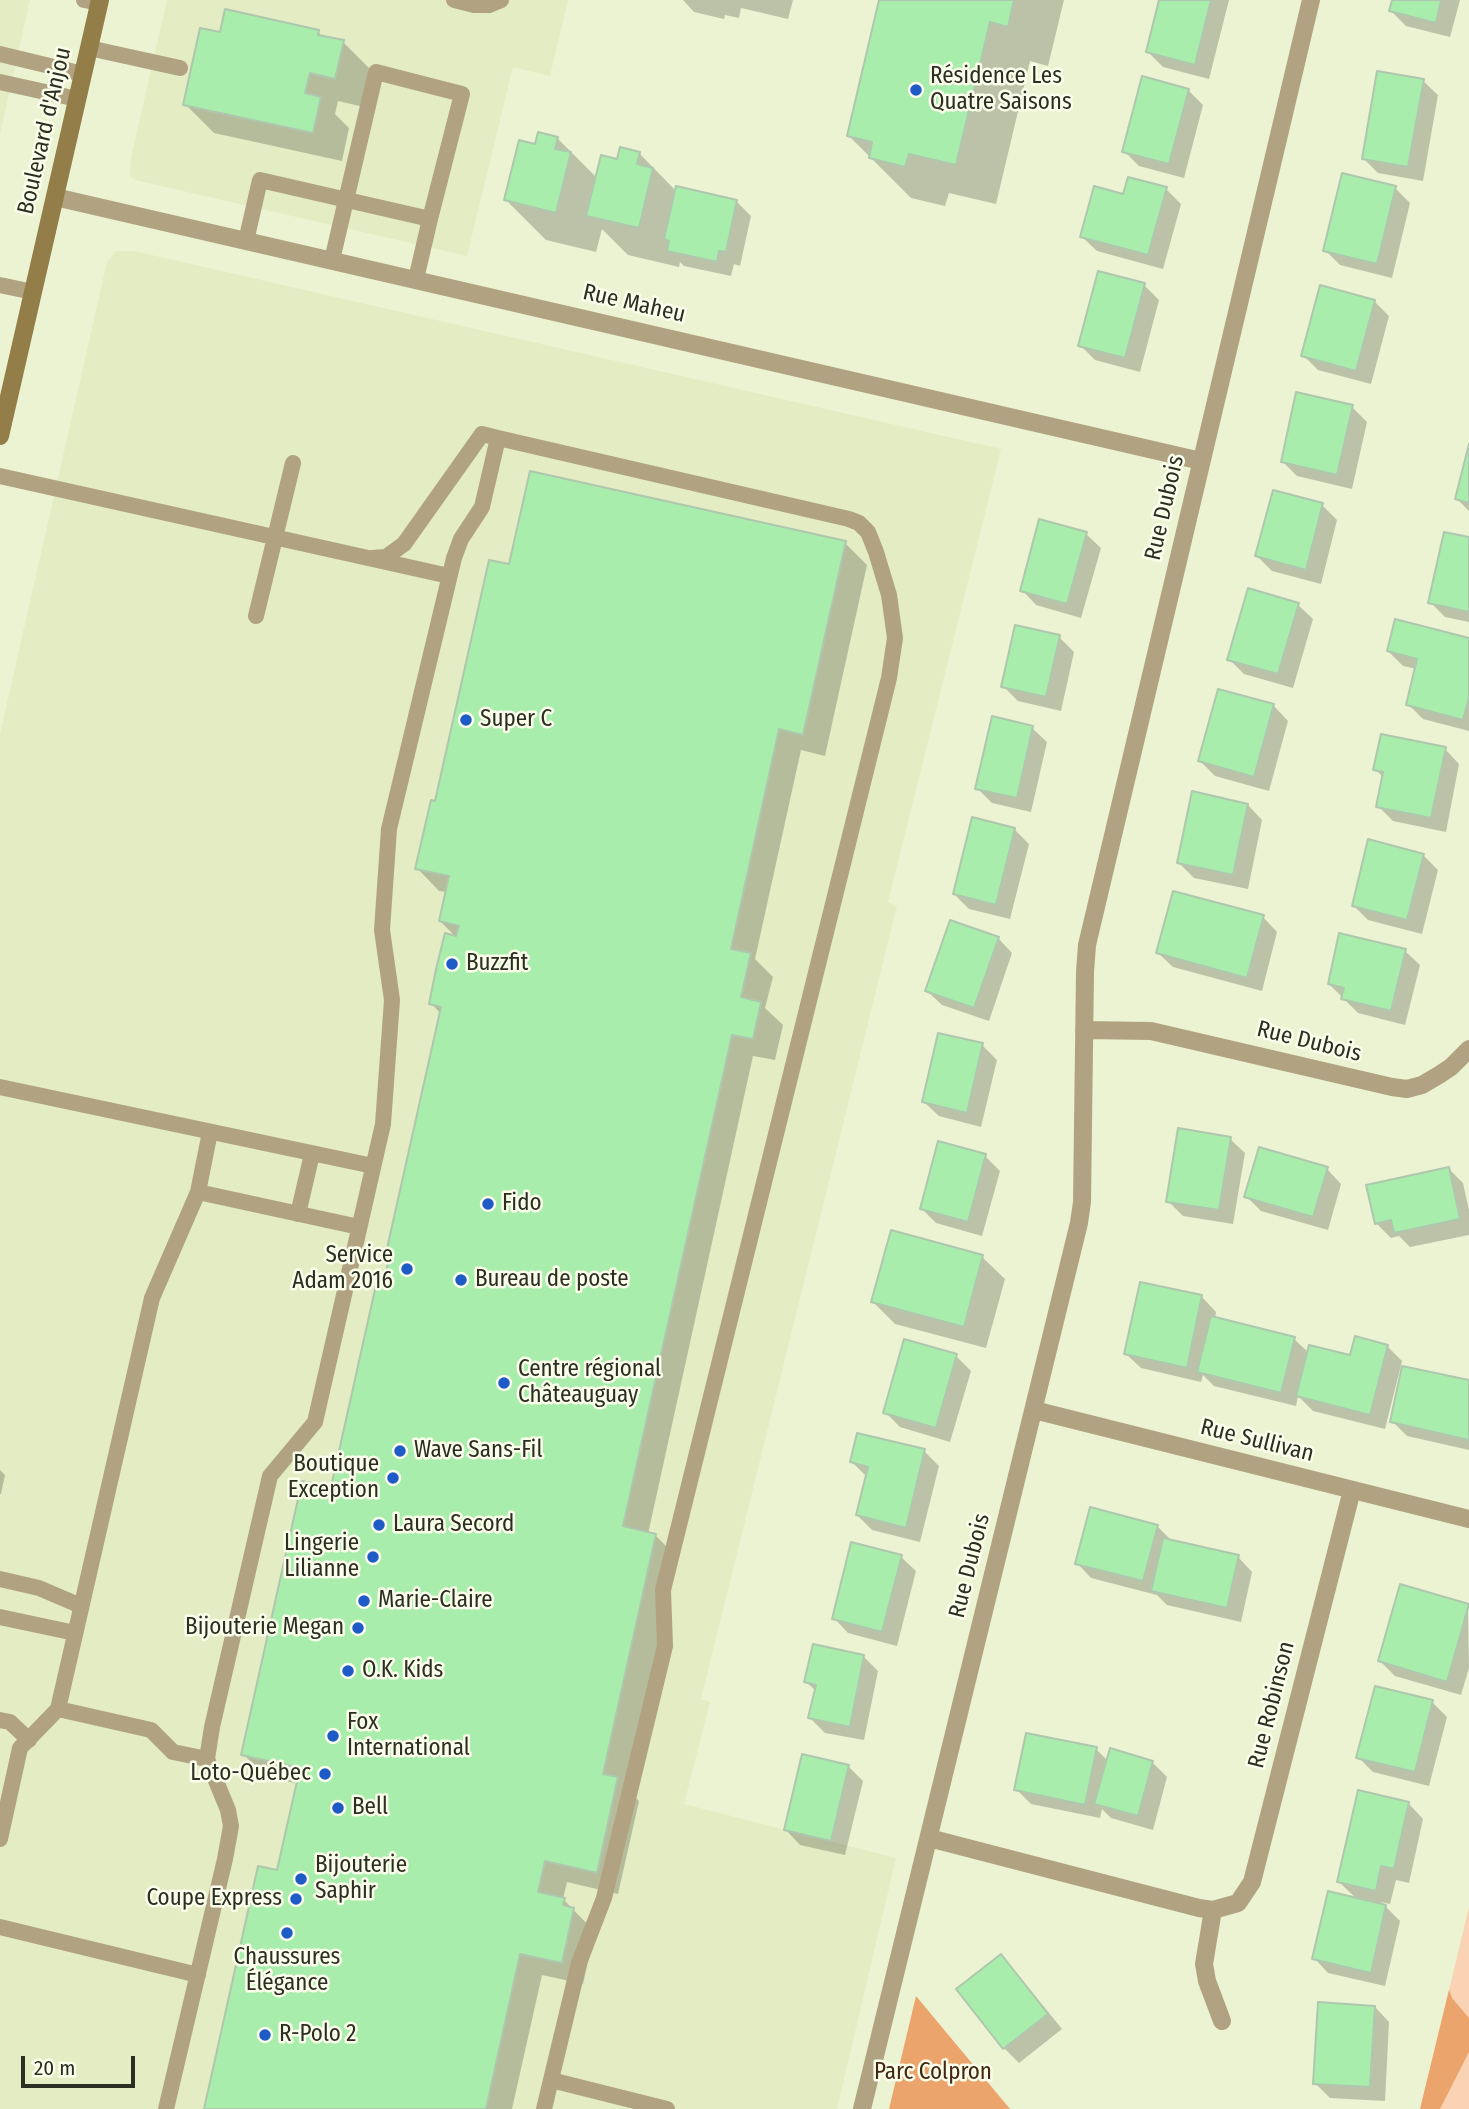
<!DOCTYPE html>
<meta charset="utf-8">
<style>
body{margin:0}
#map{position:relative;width:1469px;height:2109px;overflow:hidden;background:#ecf3d2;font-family:"Fira Sans Condensed",sans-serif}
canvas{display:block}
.scale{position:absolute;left:21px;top:2056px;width:114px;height:32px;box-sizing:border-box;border:4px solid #2b2e21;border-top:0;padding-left:9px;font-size:21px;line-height:24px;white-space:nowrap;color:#2b2e21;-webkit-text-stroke:5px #fafeea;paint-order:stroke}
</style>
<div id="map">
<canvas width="1469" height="2109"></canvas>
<div class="scale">20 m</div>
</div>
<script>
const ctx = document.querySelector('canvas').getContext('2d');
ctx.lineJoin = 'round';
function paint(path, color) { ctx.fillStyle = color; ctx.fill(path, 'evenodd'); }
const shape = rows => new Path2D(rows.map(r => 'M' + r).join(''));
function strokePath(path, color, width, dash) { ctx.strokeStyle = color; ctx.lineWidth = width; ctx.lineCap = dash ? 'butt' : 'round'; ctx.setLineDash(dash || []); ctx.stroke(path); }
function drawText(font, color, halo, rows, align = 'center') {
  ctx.font = font + ' "Fira Sans Condensed",sans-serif'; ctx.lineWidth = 5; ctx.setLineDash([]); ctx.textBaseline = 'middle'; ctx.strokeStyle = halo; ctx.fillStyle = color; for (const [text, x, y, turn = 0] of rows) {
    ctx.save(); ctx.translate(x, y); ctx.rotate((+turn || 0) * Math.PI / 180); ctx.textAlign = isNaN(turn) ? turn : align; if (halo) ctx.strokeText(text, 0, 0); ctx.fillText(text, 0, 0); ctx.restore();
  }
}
const built = shape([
 [0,0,30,0,0,134],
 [167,0,568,0,550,76,513,67,467,256,135,180,130,176,131,158],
 [116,251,134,251,1001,449,888,902,897,906,701,1699,710,1702,684,1804,896,1858,837,2109,0,2109,0,734,107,262]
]);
const green = shape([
 [1469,1907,1469,2109,1420,2109,1449,1990]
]);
const forest = shape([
 [1449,1990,1452,1998,1469,2018,1469,2052,1440,2109,1420,2109],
 [916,1996,1010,2109,889,2109]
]);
const shadow = shape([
 [683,0,793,0,788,19,741,8,739,18,725,15,724,19,694,12],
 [881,0,1064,0,1048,66,1030,61,996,204,949,193,945,206,911,198,849,136],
 [1161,0,1229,0,1209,79,1163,67,1148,52],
 [1394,0,1460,0,1450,37,1406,26,1391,11],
 [318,32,324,38,343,42,372,71,364,107,338,101,335,114,349,128,342,161,214,133,185,104,221,34],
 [1423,81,1438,95,1423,181,1378,173,1364,159],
 [1188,90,1203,105,1184,178,1139,166,1124,151],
 [557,138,597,178,618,161,639,153,676,191,736,201,751,216,740,266,734,264,731,276,684,266,680,262,679,267,628,255,602,229,596,252,546,240,506,200,536,146],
 [1395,188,1410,203,1392,278,1340,265,1325,250],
 [1166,189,1181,204,1163,269,1097,251,1082,237,1124,196],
 [1144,285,1159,300,1140,372,1095,360,1080,345],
 [1375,302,1389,316,1371,384,1318,370,1303,355],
 [1352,407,1367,422,1352,489,1297,476,1282,461],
 [1469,451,1469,511,1457,499],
 [1322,505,1337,520,1321,584,1272,571,1257,556],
 [1086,534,1101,548,1081,618,1036,605,1022,590],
 [1469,539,1469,622,1445,617,1430,602],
 [845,543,867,565,825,756,801,750,755,959,773,977,765,1008,783,1025,775,1060,753,1056,648,1534,655,1535,677,1557,626,1788,639,1801,618,1894,567,1882,563,1899,595,1932,583,1984,542,1975,512,2109,206,2109,278,1873,299,1784,265,1776,243,1754,333,1489,384,1288,392,1256,388,1252,441,1014,431,1003,457,938,440,921,447,892,439,891,417,868,511,567],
 [1298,605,1313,619,1293,688,1244,674,1229,659],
 [1059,637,1074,652,1061,711,1018,701,1003,686],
 [1469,640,1469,731,1423,719,1408,704,1417,669,1403,666,1388,651],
 [1219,691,1274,706,1288,721,1269,791,1215,776,1200,761],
 [1032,728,1047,742,1031,812,992,803,977,788],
 [1445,749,1459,764,1446,832,1393,821,1378,806,1384,778,1375,769],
 [1248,805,1262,820,1248,889,1194,878,1179,863],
 [1014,829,1029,844,1010,919,969,909,954,894],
 [1423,855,1438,870,1422,934,1368,920,1353,905],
 [1263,917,1277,932,1262,991,1173,967,1158,953],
 [998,938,1012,953,989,1021,942,1005,927,991],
 [1405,951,1420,965,1405,1025,1358,1013,1329,984],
 [982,1045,997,1060,981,1127,939,1116,924,1102],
 [1230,1139,1245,1153,1233,1224,1183,1216,1168,1201],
 [985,1156,1000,1171,982,1236,936,1223,922,1209],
 [1448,1168,1463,1183,1469,1210,1469,1235,1410,1247,1399,1236,1391,1238,1376,1223],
 [1327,1169,1341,1184,1328,1230,1261,1211,1246,1196],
 [982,1257,1005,1279,986,1348,895,1324,873,1302],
 [1142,1284,1202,1297,1216,1312,1215,1319,1294,1339,1309,1353,1351,1357,1387,1346,1402,1361,1385,1429,1313,1411,1298,1396,1296,1406,1214,1386,1203,1375,1201,1382,1141,1368,1126,1354],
 [956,1356,971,1371,950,1442,900,1427,885,1412],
 [1469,1382,1469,1450,1407,1436,1392,1421],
 [924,1451,939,1466,920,1542,872,1530,857,1515,867,1477,852,1462],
 [0,1470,5,1475,1,1494,0,1494],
 [1157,1526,1173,1542,1238,1557,1252,1572,1241,1622,1167,1605,1157,1595,1091,1578,1077,1563],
 [901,1557,916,1571,897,1646,848,1633,834,1618],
 [1468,1606,1469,1668,1461,1695,1395,1676,1380,1661],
 [863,1656,878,1671,864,1740,825,1733,810,1718,816,1691,806,1682],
 [1432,1702,1447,1717,1429,1786,1373,1772,1358,1757],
 [1096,1749,1108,1761,1152,1762,1167,1777,1153,1830,1111,1818,1102,1809,1100,1818,1031,1804,1016,1789],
 [848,1766,863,1781,845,1855,800,1845,786,1830],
 [1409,1804,1423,1819,1409,1883,1396,1880,1390,1904,1381,1902,1400,1921,1385,1986,1328,1973,1314,1958,1358,1900,1339,1882],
 [1001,1956,1015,1971,1062,2029,1019,2063,1004,2048,958,1990],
 [1375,2007,1389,2022,1385,2101,1330,2098,1315,2083]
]);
const building = shape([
 [879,0,1014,0,1008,27,990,22,956,165,909,154,905,167,869,158,872,142,847,136,879,0],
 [1159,0,1211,0,1195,65,1146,52,1159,0],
 [1392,0,1441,0,1436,23,1389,11,1392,0],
 [225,9,319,30,318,35,344,40,335,79,310,73,305,93,321,97,313,133,183,105,200,28,220,32,225,9],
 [1377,71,1424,79,1408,167,1362,159,1377,71],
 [1142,76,1189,89,1169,164,1122,152,1142,76],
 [538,132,558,137,555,149,571,152,556,213,504,200,519,140,535,144,538,132],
 [620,147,640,152,637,164,653,168,639,228,586,216,601,155,617,159,620,147],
 [1342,173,1396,186,1377,264,1323,251,1342,173],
 [1128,177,1167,187,1148,255,1080,237,1094,186,1123,194,1128,177],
 [676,186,737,200,726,252,719,251,717,262,667,251,669,241,664,239,676,186],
 [1098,271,1145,283,1125,358,1078,346,1098,271],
 [1320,285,1375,300,1356,371,1301,356,1320,285],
 [1296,392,1353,405,1337,475,1281,462,1296,392],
 [1469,444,1469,503,1455,499,1469,444],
 [530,471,846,541,803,735,779,729,731,949,751,953,741,997,761,1002,753,1039,732,1035,623,1526,656,1534,603,1774,618,1777,597,1873,545,1861,538,1892,565,1898,563,1905,574,1908,562,1963,520,1954,486,2109,204,2109,258,1866,277,1870,300,1768,241,1755,302,1481,331,1487,376,1285,383,1286,390,1253,386,1253,441,1007,429,1004,436,969,445,933,456,936,459,926,439,921,449,876,415,869,431,800,435,801,489,560,509,564,530,471],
 [1273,490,1323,503,1306,570,1255,556,1273,490],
 [1039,519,1087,532,1067,604,1020,591,1039,519],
 [1444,532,1469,537,1469,612,1428,603,1444,532],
 [1248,588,1299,603,1278,674,1227,660,1248,588],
 [1395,619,1469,638,1469,698,1463,720,1406,705,1417,659,1387,651,1395,619],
 [1015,625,1060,635,1046,697,1001,687,1015,625],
 [1218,689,1274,704,1254,777,1198,761,1218,689],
 [992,716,1033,726,1017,798,975,789,992,716],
 [1381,734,1446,747,1431,818,1376,807,1383,772,1373,770,1381,734],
 [1192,791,1248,804,1233,875,1177,863,1192,791],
 [972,817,1015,828,996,905,953,894,972,817],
 [1368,839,1424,854,1407,920,1352,906,1368,839],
 [1173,891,1264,915,1247,978,1156,953,1173,891],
 [950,920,999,937,974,1008,925,991,950,920],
 [1339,933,1406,949,1391,1011,1341,999,1344,988,1328,984,1339,933],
 [938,1033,983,1043,967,1113,922,1102,938,1033],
 [1178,1128,1231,1137,1219,1210,1166,1202,1178,1128],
 [938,1141,986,1154,968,1222,920,1209,938,1141],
 [1259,1147,1328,1167,1313,1217,1244,1197,1259,1147],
 [1449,1167,1460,1219,1394,1233,1391,1220,1375,1224,1366,1185,1449,1167],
 [891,1230,983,1255,964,1327,871,1302,891,1230],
 [1140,1282,1202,1295,1187,1368,1124,1354,1140,1282],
 [1211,1316,1295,1337,1281,1393,1197,1372,1211,1316],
 [1355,1336,1388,1345,1370,1415,1296,1396,1309,1345,1350,1355,1355,1336],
 [904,1339,957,1354,936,1428,883,1413,904,1339],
 [1402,1366,1469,1380,1469,1440,1390,1422,1402,1366],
 [857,1433,925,1449,906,1528,856,1515,868,1467,850,1462,857,1433],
 [1090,1507,1158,1525,1143,1581,1075,1564,1090,1507],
 [1163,1538,1239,1555,1227,1608,1151,1591,1163,1538],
 [851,1542,902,1555,882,1632,832,1619,851,1542],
 [1400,1584,1469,1604,1447,1682,1378,1661,1400,1584],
 [813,1644,864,1655,850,1727,808,1718,816,1685,804,1682,813,1644],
 [1375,1686,1433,1700,1415,1772,1356,1758,1375,1686],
 [1026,1733,1097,1747,1085,1805,1014,1790,1026,1733],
 [1110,1748,1153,1761,1138,1816,1094,1804,1110,1748],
 [802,1754,849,1765,831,1841,784,1830,802,1754],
 [1358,1790,1409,1802,1394,1869,1381,1866,1376,1891,1337,1882,1358,1790],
 [1328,1891,1386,1905,1371,1973,1312,1959,1328,1891],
 [1001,1954,1048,2014,1003,2049,956,1989,1001,1954],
 [1318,2002,1375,2006,1370,2087,1313,2084,1318,2002]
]);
const lane = shape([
 [84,0,99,3],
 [454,0,474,5,489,5,501,0],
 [89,48,180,68],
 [0,54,83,74],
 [0,82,77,99],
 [246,241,260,180,430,219,416,279],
 [332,260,376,72,462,94,430,219],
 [0,285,33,292],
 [498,438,849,519,859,523,868,532,876,552,889,595,895,638,889,678,663,1590,665,1646,604,1898,579,1963,544,2109],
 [0,476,449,576],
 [256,616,293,463],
 [0,1087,373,1166],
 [198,1192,210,1132],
 [298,1214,312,1154],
 [0,1579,39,1588,81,1606],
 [0,1617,75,1633],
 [0,1720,10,1722,29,1740],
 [207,1759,173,1752,151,1730,58,1709,152,1298,198,1192,359,1227],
 [0,1839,20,1748,58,1709],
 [0,1927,198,1975],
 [551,2080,667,2109],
 [166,2109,225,1859,231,1826,228,1810,207,1759,212,1727,270,1476,315,1422,383,1124,392,1000,382,930,389,829,454,558,461,539,482,507,498,438,482,434,404,544,386,557,372,558]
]);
const street = shape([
 [55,197,1201,461],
 [1084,1030,1151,1031,1392,1087,1407,1089,1422,1085,1439,1075,1451,1067,1469,1049],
 [1034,1410,1469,1519],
 [929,1838,1199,1908,1213,1910,1238,1903,1252,1882,1352,1490],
 [1213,1910,1204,1964,1207,1981,1222,2021],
 [862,2109,1079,1223,1082,1202,1085,972,1087,945,1311,0]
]);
const secondary = shape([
 [0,436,100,0]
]);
const markers = [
 [916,90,7,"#1f5bc7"],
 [466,720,7,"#1f5bc7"],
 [452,964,7,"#1f5bc7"],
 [488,1204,7,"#1f5bc7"],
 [407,1269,7,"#1f5bc7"],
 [461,1280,7,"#1f5bc7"],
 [504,1383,7,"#1f5bc7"],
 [400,1451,7,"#1f5bc7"],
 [393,1478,7,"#1f5bc7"],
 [379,1525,7,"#1f5bc7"],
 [373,1557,7,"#1f5bc7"],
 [364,1601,7,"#1f5bc7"],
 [358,1628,7,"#1f5bc7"],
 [348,1671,7,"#1f5bc7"],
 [333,1736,7,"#1f5bc7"],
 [325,1774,7,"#1f5bc7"],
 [338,1808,7,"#1f5bc7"],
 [301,1879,7,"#1f5bc7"],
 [296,1899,7,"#1f5bc7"],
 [287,1933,7,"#1f5bc7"],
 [265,2035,7,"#1f5bc7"]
];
const poiNames = [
 ["Résidence Les",930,77],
 ["Quatre Saisons",930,103],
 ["Super C",480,720],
 ["Buzzfit",466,964],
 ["Fido",502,1204],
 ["Service",393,1256,"right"],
 ["Adam 2016",393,1282,"right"],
 ["Bureau de poste",475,1280],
 ["Centre régional",518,1370],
 ["Châteauguay",518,1396],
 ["Wave Sans-Fil",414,1451],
 ["Boutique",379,1465,"right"],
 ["Exception",379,1491,"right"],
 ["Laura Secord",393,1525],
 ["Lingerie",359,1544,"right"],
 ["Lilianne",359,1570,"right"],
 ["Marie-Claire",378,1601],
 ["Bijouterie Megan",344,1628,"right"],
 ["O.K. Kids",362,1671],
 ["Fox",347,1723],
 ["International",347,1749],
 ["Loto-Québec",311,1774,"right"],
 ["Bell",352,1808],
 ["Bijouterie",315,1866],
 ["Saphir",315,1892],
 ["Coupe Express",282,1899,"right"],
 ["Chaussures",287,1958,"center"],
 ["Élégance",287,1984,"center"],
 ["R-Polo 2",279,2035]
];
const streetNames = [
 ["Boulevard d'Anjou",45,131,-77],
 ["Rue Maheu",634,304,13],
 ["Rue Dubois",1165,508,-77],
 ["Rue Dubois",1309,1042,14],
 ["Rue Sullivan",1257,1441,14],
 ["Rue Dubois",970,1566,-76],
 ["Rue Robinson",1272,1705,-76]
];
const parkNames = [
 ["Parc Colpron",933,2073]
];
paint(built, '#e3ecc3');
paint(green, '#fad3b4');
paint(forest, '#eba56c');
paint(shadow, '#0003');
paint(building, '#a9edac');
strokePath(building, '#aec7ae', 2);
strokePath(lane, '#b1a381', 16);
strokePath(street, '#b1a381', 18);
strokePath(secondary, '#937e49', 18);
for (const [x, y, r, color] of markers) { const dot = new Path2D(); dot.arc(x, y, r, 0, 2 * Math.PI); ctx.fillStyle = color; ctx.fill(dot); strokePath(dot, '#fafeea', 2.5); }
drawText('23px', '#2b2e21', '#fafeea', poiNames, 'left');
drawText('23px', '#2b2e21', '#fafeea', streetNames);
drawText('23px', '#42260d', '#fafeea', parkNames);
</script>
